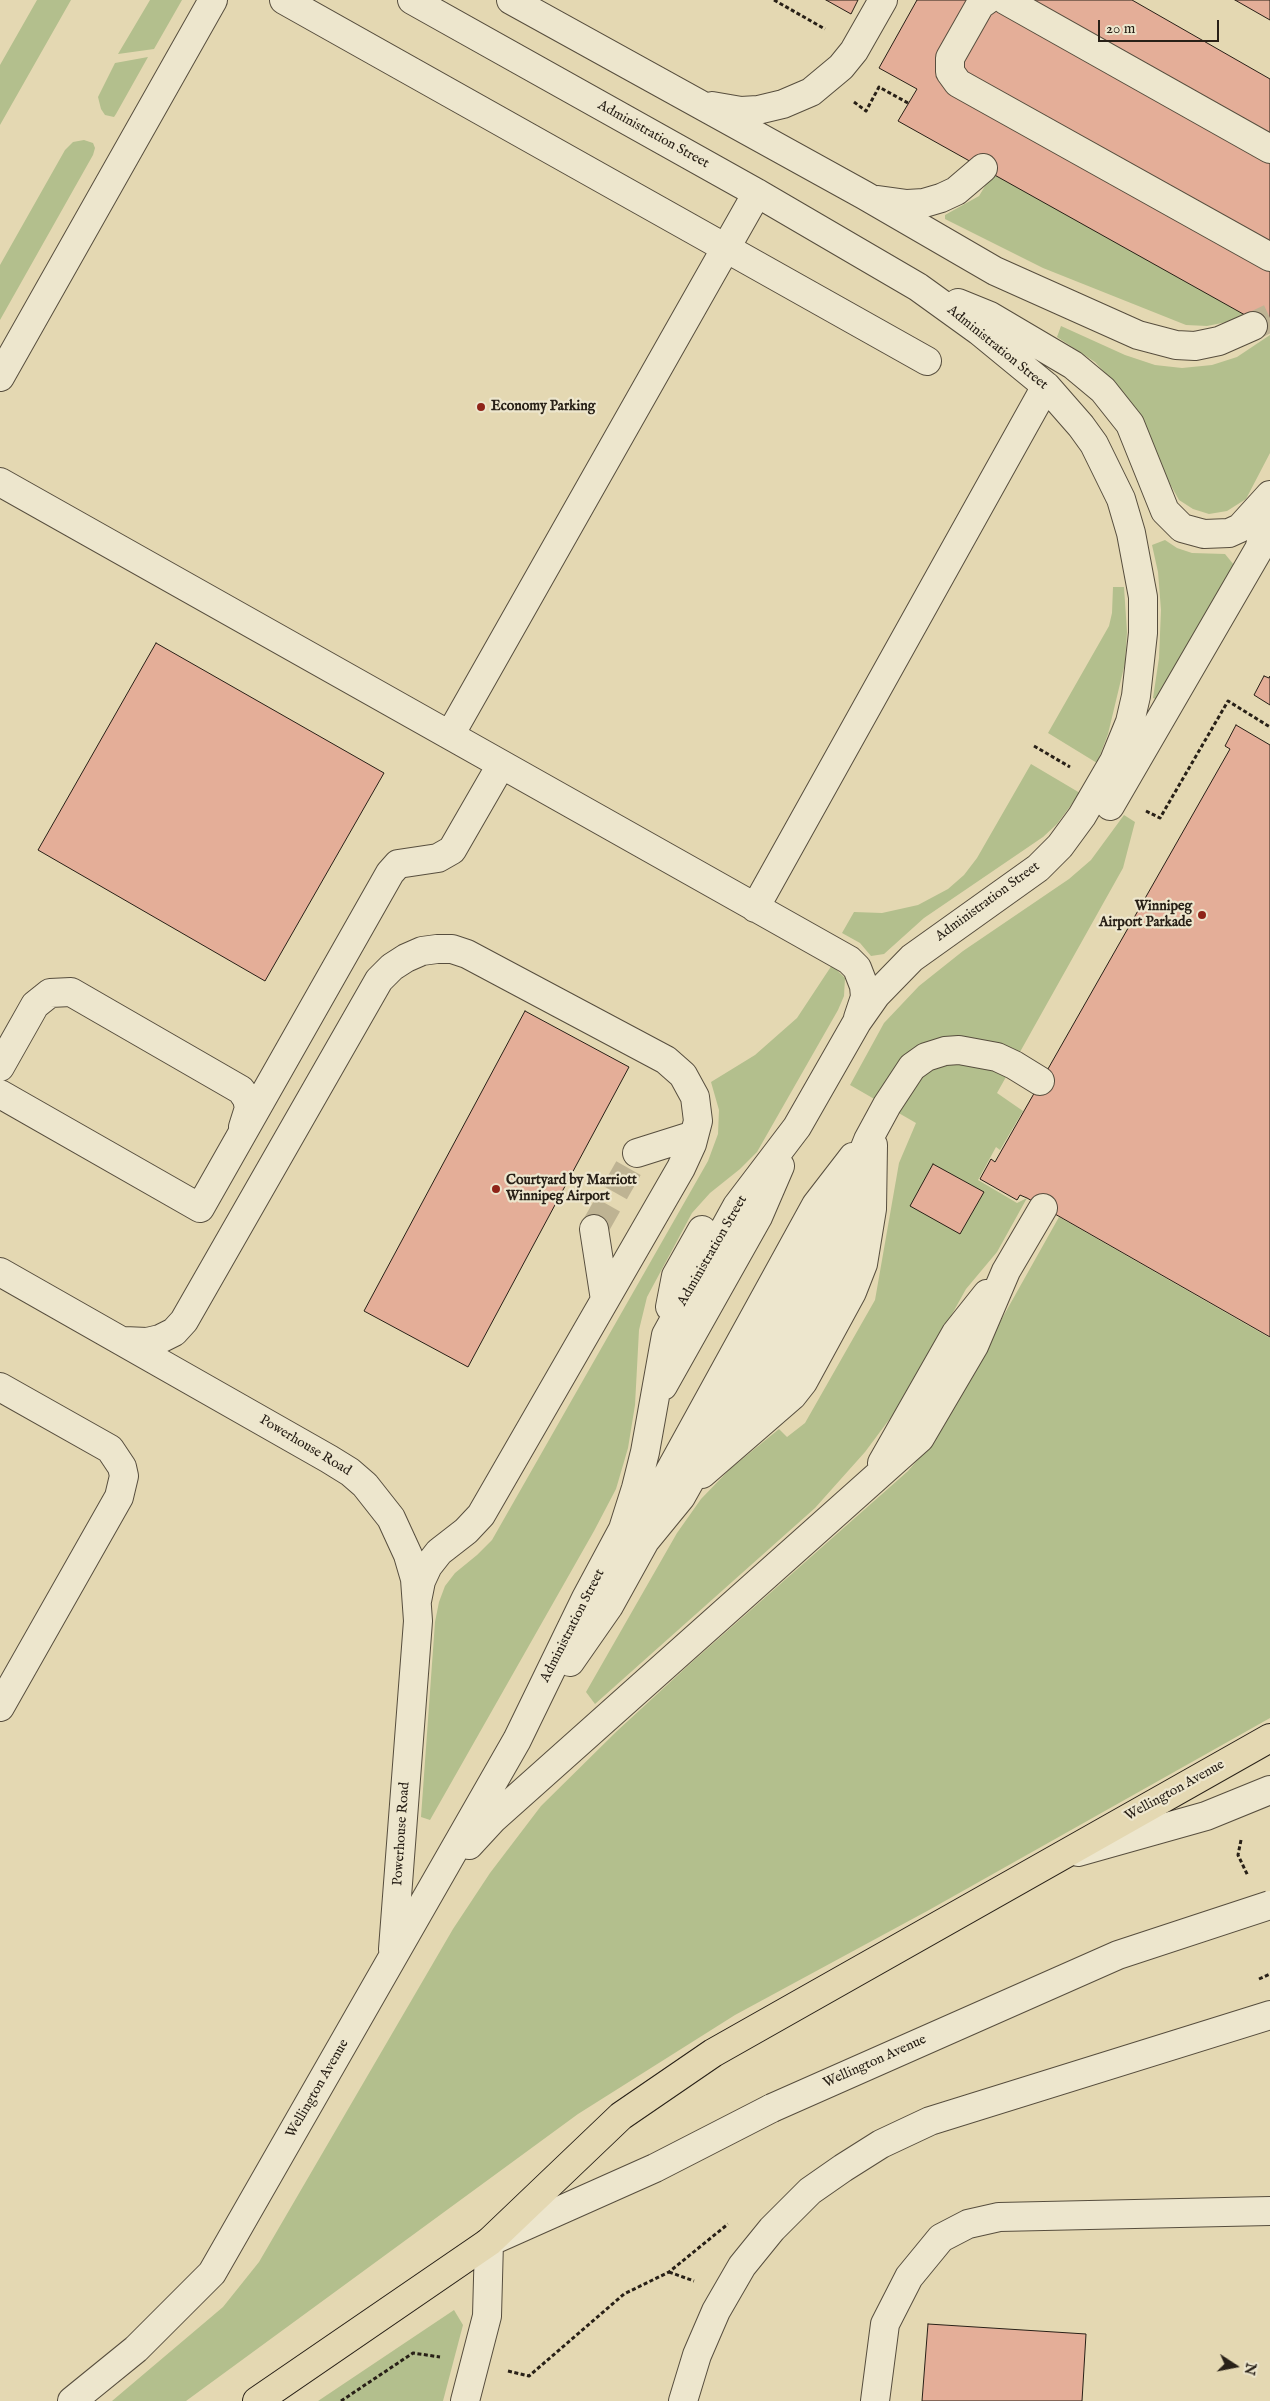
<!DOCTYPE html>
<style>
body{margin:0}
#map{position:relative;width:1270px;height:2401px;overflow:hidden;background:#e4d8b2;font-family:"IM FELL English",serif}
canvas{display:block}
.north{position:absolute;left:1210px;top:2341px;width:50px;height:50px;-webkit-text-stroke:4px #ede6cd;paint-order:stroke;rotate:101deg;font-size:14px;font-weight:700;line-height:20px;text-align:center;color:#282017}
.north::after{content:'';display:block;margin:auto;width:18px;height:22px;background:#282017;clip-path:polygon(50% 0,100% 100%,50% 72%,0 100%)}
.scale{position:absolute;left:1098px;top:20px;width:121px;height:22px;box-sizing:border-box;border:2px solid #282017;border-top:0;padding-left:6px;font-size:15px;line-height:18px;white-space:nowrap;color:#282017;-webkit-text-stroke:4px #ede6cd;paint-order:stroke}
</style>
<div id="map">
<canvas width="1270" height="2401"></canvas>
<div class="north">N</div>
<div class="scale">20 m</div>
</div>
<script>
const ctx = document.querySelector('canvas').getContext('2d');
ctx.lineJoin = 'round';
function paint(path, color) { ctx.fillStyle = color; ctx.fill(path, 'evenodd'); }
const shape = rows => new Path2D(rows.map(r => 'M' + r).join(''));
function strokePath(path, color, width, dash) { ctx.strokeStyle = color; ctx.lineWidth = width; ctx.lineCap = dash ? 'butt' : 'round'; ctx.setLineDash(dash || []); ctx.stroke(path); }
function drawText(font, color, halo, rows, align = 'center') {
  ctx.font = font + ' "IM FELL English",serif'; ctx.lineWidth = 4.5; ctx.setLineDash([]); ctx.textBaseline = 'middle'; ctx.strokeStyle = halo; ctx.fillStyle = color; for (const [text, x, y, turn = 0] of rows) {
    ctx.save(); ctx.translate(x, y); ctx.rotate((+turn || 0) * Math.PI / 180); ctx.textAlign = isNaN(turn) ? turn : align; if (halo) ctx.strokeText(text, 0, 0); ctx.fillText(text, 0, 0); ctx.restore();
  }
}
const green = shape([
 [37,0,71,0,0,125,0,65],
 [150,0,182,0,154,49,118,54],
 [148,57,116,114,114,117,105,115,101,109,98,97,115,63],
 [84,140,93,143,95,148,93,155,0,320,0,265,65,150,73,142],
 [993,173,1244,314,1227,322,1207,326,1186,325,1043,268,945,219,945,215,979,196],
 [1061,326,1125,355,1155,365,1182,368,1212,365,1237,357,1270,335,1270,453,1246,499,1227,511,1209,514,1193,509,1179,500,1160,466,1143,423,1119,388,1095,362,1057,337],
 [1165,540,1177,548,1192,553,1225,554,1234,565,1158,700,1153,698,1159,658,1161,610,1158,572,1152,545],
 [1113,587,1124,587,1127,632,1125,663,1108,734,1097,763,1048,733,1109,626,1112,613],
 [1031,764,1080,793,1057,824,1043,837,924,918,884,954,871,956,860,943,842,933,854,912,882,913,918,905,948,889,964,875,977,858],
 [1124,815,1135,822,1123,868,997,1093,1023,1111,1000,1150,996,1147,978,1180,1017,1203,1027,1198,997,1252,966,1289,906,1397,865,1452,815,1508,595,1704,586,1692,677,1533,701,1499,730,1469,779,1429,787,1437,805,1423,875,1300,899,1163,916,1123,850,1085,884,1023,919,986,963,951,1069,879,1091,860],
 [832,965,845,978,844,996,838,1010,757,1152,740,1169,710,1193,692,1213,647,1297,639,1330,635,1405,628,1448,616,1489,594,1531,430,1820,421,1817,435,1622,439,1602,445,1586,455,1573,477,1555,492,1540,708,1161,718,1134,719,1110,711,1082,755,1055,797,1018],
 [1059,1217,1270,1338,1270,1718,929,1910,735,2015,578,2114,186,2401,112,2401,223,2307,259,2262,453,1929,490,1873,541,1806,617,1731,691,1663,908,1471,932,1443],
 [454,2310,463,2325,443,2401,318,2401]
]);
const building = shape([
 [826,0,858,0,851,14,826,0],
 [917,0,1132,0,1270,79,1270,329,898,121,917,89,879,68,917,0],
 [1235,0,1270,0,1270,20,1235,0],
 [156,643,384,773,265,981,38,850,156,643],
 [1264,676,1269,678,1270,676,1270,705,1254,695,1264,676],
 [1236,725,1270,745,1270,1337,1027,1198,1020,1195,1017,1200,980,1179,991,1159,995,1162,1230,749,1225,746,1236,725],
 [525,1011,629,1067,468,1367,364,1311,525,1011],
 [933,1164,984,1192,960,1234,910,1206,933,1164],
 [928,2324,1086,2334,1082,2401,922,2401,928,2324]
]);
const minorTunnel = shape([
 [1253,326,1270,318],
 [594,1229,637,1153]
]);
const path = shape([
 [774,0,825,29],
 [854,102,866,111,879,87,908,103],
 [1034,746,1070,767],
 [1146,811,1160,818,1228,701,1270,727],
 [1241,1840,1238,1855,1248,1876],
 [1259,1979,1270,1974],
 [669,2272,694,2281],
 [508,2371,529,2376,624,2294,669,2272,728,2224],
 [341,2401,413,2353,440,2357]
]);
const minor = shape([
 [284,0,927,361],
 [511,0,864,195,995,271,1138,335,1176,345,1195,346,1219,341,1253,326],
 [987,0,980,5,950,58,950,72,958,83,1270,257],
 [1005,0,1270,149],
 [712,106,741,111,758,110,783,104,811,92,841,67,854,51,883,0],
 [878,200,907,204,924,203,941,198,956,191,983,168],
 [958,303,990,316,1073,365,1103,390,1130,424,1165,511,1182,528,1204,534,1229,533,1240,528,1270,495],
 [0,377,213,0],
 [0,482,849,960,857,968,864,986,865,997,858,1018],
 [450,735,757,193],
 [1110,806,1259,549,1270,516],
 [755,908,1046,386],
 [0,1067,35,1005,50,993,71,992,241,1090,247,1099,249,1108,243,1127],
 [0,1094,200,1208,390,873,398,864,438,858,452,850,501,765],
 [637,1153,694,1135],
 [594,1229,605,1300],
 [0,1272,329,1459,350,1472,365,1485,391,1518,408,1555,415,1579,418,1621,393,1949],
 [670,1307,676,1276,702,1230],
 [124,1341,147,1342,160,1339,174,1332,184,1321,379,980,392,967,406,958,422,951,437,949,452,949,467,954,666,1060,683,1075,695,1097,698,1121,692,1144,681,1168,481,1515,466,1531,439,1552,428,1566,421,1581,417,1601],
 [663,1386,758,1217,780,1166],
 [0,1387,110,1449,122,1467,124,1476,119,1497,0,1707],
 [749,1425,843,1257,856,1215],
 [882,1463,956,1333,987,1294],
 [702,1474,792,1396,803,1382,852,1292,863,1264,872,1209,873,1145],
 [649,1527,667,1476,816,1205,853,1157],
 [570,1662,609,1606,645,1541,681,1497,835,1222,868,1140,887,1105,912,1067,926,1057,945,1051,959,1050,997,1057,1014,1065,1040,1081],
 [469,1845,493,1819,920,1438,974,1346,1006,1271,1043,1208],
 [1078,1852,1206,1816,1270,1790],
 [72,2401,136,2349,212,2273,517,1740,586,1598,623,1529,636,1488,645,1452,666,1335,737,1206,797,1127,857,1022,876,995,912,958,1038,868,1060,846,1082,816,1114,761,1130,722,1136,696,1143,633,1143,597,1131,533,1121,499,1094,444,1081,426,1046,386,979,331,918,287,757,193,412,0],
 [465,2401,487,2316,489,2242,655,2168,772,2108],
 [683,2401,697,2355,716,2311,742,2266,772,2229,810,2191,843,2168,881,2144,930,2121,1270,2015],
 [875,2401,885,2324,909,2277,941,2238,968,2224,999,2217,1270,2211]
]);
const major = shape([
 [257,2401,489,2242,621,2116,713,2053,1270,1738]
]);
const minorBridge = shape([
 [772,2108,1118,1955,1270,1905]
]);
const markers = [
 [481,407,5,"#8f2418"],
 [1202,915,5,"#8f2418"],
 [496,1189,5,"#8f2418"]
];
const streetNames = [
 ["Administration Street",653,135,29],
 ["Administration Street",997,348,39],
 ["Administration Street",988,902,-36],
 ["Administration Street",713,1251,-60],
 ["Powerhouse Road",305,1446,31],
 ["Administration Street",573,1626,-63],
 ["Wellington Avenue",1175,1791,-29],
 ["Powerhouse Road",402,1834,-86],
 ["Wellington Avenue",875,2062,-24],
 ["Wellington Avenue",318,2089,-60]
];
const poiNames = [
 ["Economy Parking",491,407],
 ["Winnipeg",1192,907,"right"],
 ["Airport Parkade",1192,923,"right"],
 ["Courtyard by Marriott",506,1181],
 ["Winnipeg Airport",506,1197]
];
paint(green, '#b3bf8d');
paint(building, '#e4ae98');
strokePath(building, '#282017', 1);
strokePath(minorTunnel, '#beb393', 28, [28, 14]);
strokePath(minor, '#574e3e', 30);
strokePath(major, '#282017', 30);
strokePath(path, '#282017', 3, [4, 2.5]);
strokePath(minor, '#ede6cd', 28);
strokePath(major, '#e4d8b2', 28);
strokePath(minorBridge, '#574e3e', 30, []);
strokePath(minorBridge, '#ede6cd', 28);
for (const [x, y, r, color] of markers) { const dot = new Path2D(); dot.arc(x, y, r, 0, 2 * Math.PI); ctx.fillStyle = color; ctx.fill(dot); strokePath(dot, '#ede6cd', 2); }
drawText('14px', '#282017', '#ede6cd', streetNames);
drawText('bold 14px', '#282017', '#ede6cd', poiNames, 'left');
</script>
